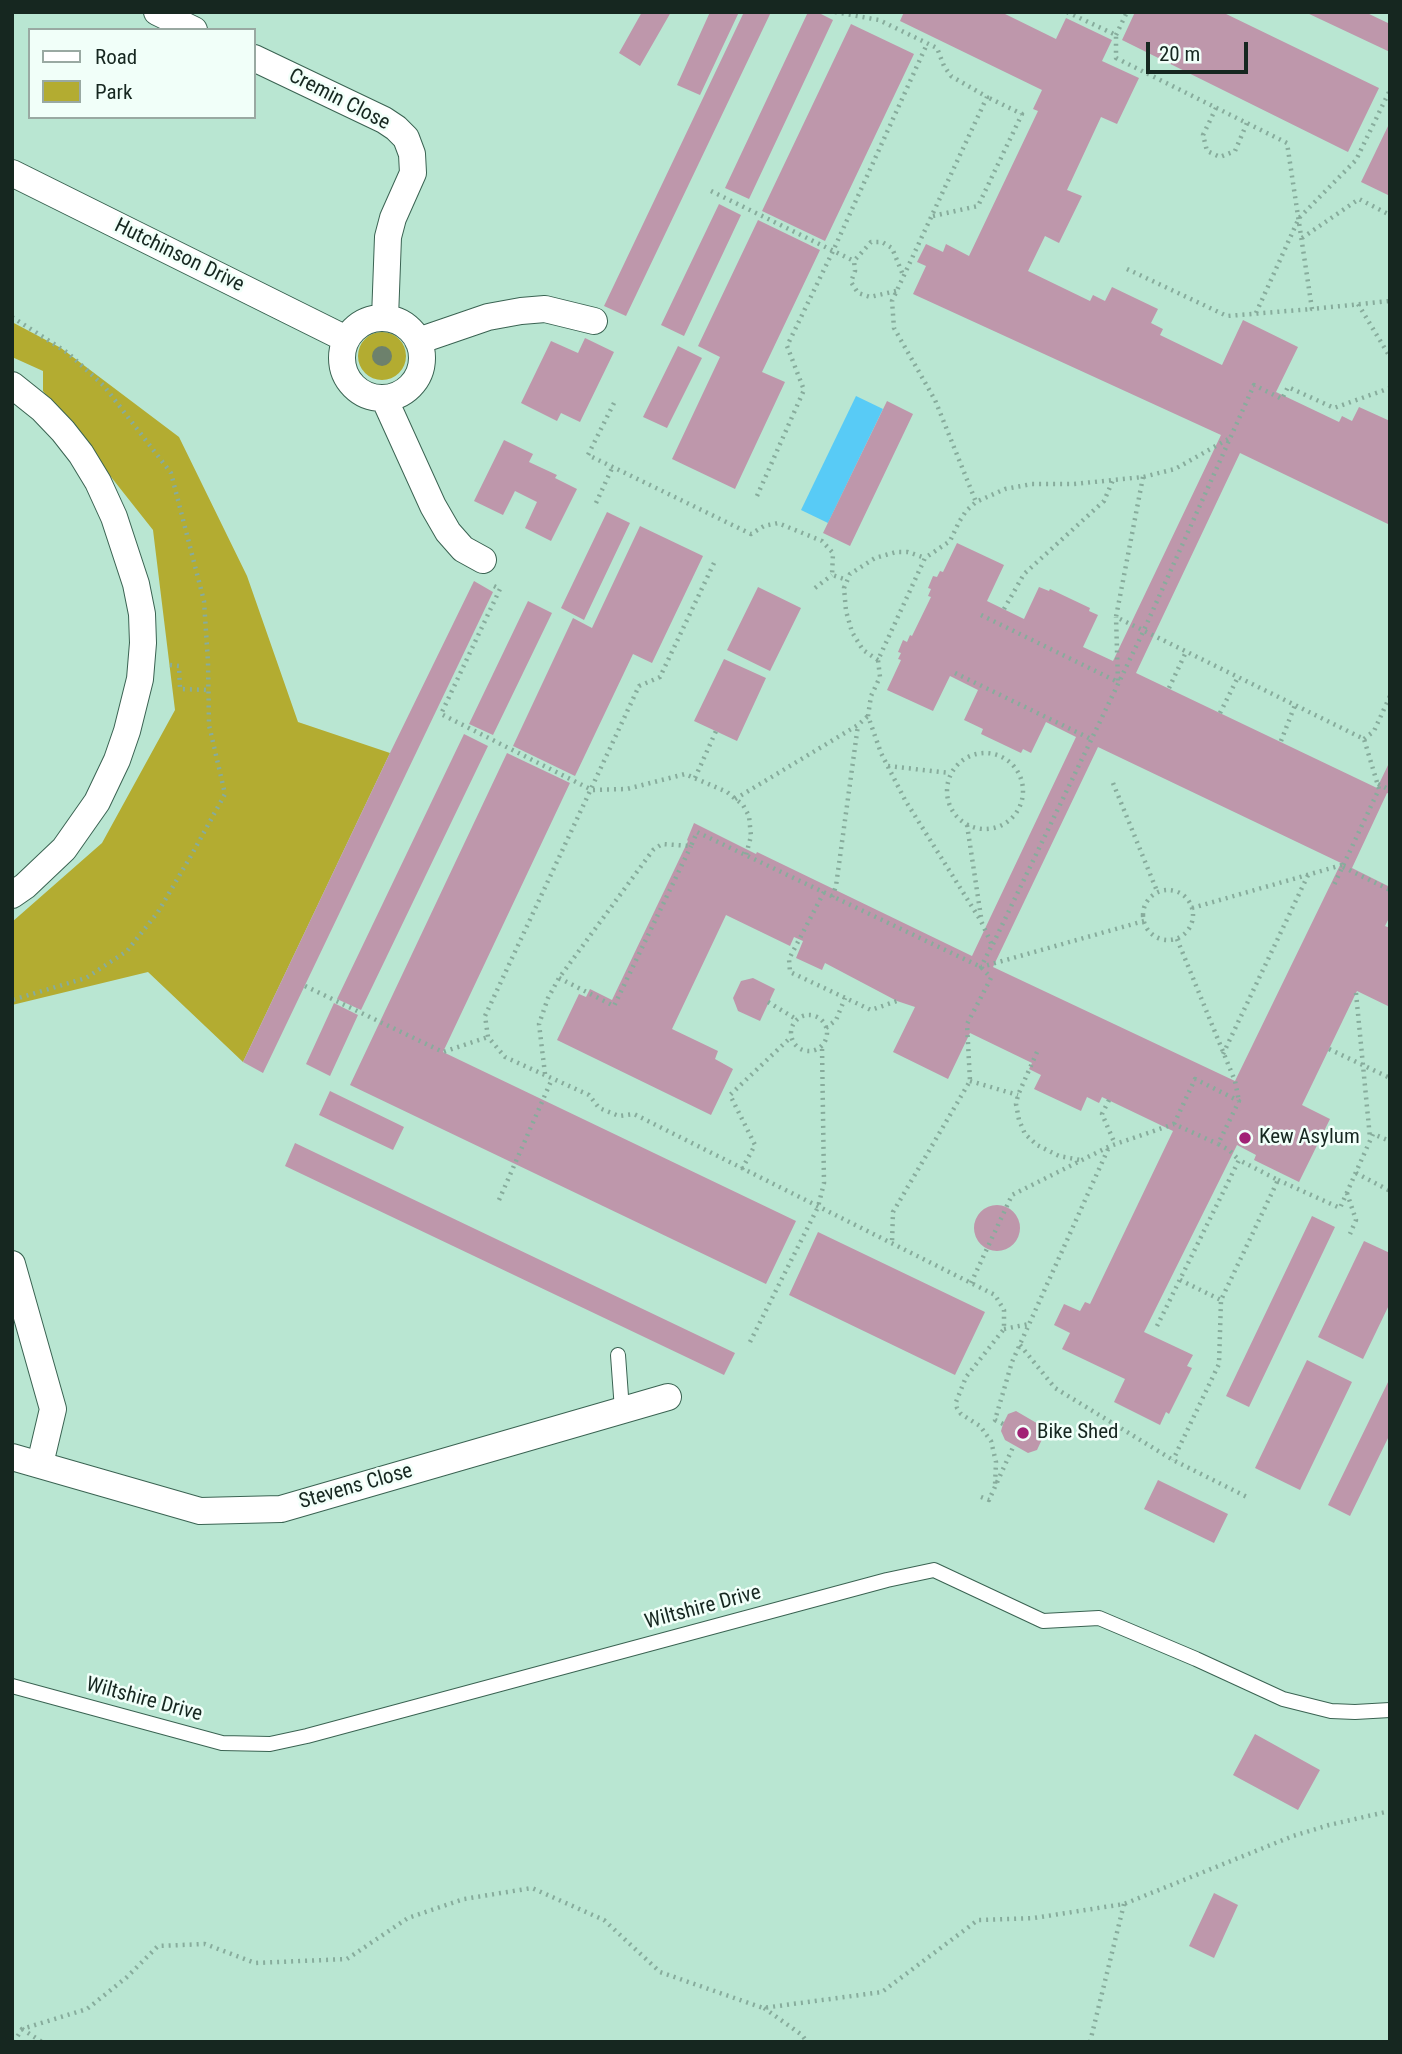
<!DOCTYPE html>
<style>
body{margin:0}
#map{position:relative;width:1402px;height:2054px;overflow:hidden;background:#b9e6d2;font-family:"Roboto Condensed",sans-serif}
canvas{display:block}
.frame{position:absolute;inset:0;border:14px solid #162720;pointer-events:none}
.legend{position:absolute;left:28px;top:28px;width:228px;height:91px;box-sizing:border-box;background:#f1fff9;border:2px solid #99a9a2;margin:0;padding:9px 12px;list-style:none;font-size:21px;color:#162720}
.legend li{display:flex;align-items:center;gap:14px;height:35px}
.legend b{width:35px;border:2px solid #99a9a2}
.scale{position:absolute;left:1146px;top:42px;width:102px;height:32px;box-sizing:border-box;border:4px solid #162720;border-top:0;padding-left:9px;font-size:21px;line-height:24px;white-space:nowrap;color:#162720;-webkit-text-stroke:5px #f1fff9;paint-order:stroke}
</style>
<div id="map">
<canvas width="1402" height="2054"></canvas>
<div class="frame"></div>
<ul class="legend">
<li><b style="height:9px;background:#fff"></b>Road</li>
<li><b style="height:19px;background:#b3ac31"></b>Park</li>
</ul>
<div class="scale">20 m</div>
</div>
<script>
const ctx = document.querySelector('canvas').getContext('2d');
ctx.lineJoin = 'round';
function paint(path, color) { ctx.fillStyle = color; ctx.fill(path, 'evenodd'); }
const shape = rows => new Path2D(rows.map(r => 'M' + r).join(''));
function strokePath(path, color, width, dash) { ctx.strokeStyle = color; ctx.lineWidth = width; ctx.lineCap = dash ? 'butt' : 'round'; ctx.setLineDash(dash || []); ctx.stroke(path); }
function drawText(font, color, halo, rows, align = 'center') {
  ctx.font = font + ' "Roboto Condensed",sans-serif'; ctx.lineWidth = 5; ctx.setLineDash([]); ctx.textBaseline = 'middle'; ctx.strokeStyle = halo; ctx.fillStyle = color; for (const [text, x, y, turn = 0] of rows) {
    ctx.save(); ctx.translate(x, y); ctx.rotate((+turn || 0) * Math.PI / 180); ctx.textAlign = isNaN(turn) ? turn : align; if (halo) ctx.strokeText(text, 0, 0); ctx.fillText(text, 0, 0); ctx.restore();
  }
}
const green = shape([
 [12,322,61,348,179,437,247,576,298,722,390,753,243,1062,148,972,12,1005,12,922,102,843,175,710,153,530,43,391,43,371,12,357],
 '358 356a24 24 0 1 1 48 0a24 24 0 1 1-48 0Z'
]);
const water = shape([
 [856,396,883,409,828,523,801,510]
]);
const building = shape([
 [642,12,671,12,640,66,619,53],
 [710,12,739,12,700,95,677,85],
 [744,12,771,12,626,316,604,306],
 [808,12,817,12,833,20,749,199,725,188],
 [904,12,1001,12,1056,39,1066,18,1112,40,1102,61,1139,78,1117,124,1101,117,1067,190,1082,196,1059,243,1045,236,1028,271,1090,301,1093,295,1105,301,1112,287,1158,309,1151,323,1163,329,1160,335,1222,365,1243,320,1298,347,1276,392,1339,422,1342,416,1352,421,1359,407,1390,421,1390,525,1240,453,1136,673,1377,788,1390,761,1390,794,1387,793,1352,868,1390,887,1390,916,1385,926,1390,928,1390,1007,1357,991,1356,993,1302,1105,1330,1119,1299,1182,1254,1160,1256,1155,1237,1145,1144,1332,1193,1355,1187,1366,1192,1368,1169,1414,1166,1412,1160,1425,1114,1402,1125,1379,1062,1349,1070,1333,1054,1325,1064,1304,1080,1311,1085,1302,1090,1304,1173,1131,1102,1097,1099,1103,1087,1097,1081,1111,1034,1089,1041,1075,1029,1069,1032,1063,970,1033,948,1079,893,1052,915,1007,897,1001,825,963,822,970,796,958,803,941,794,937,790,946,726,915,672,1029,718,1051,715,1059,733,1069,711,1115,557,1040,579,994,586,997,590,989,612,1000,688,841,687,840,694,823,756,854,757,852,972,956,1076,737,1046,722,1031,753,1023,749,1021,753,981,734,983,729,964,720,978,690,950,676,933,711,887,690,901,660,898,659,901,653,898,652,903,640,907,642,910,635,912,636,931,597,928,596,931,589,928,588,933,576,937,577,940,571,943,572,957,543,1004,565,987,601,1024,619,1039,587,1049,591,1050,589,1090,608,1089,611,1098,615,1083,647,1113,661,1221,435,913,294,926,266,917,262,926,244,943,252,946,244,969,256,1038,111,1033,109,1042,90,900,21],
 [1098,747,1341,863,1235,1081,993,967],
 [1135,12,1222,12,1379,88,1348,152,1122,40],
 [1305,12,1365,12,1390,24,1390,52],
 [851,24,914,54,825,241,762,211],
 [1390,122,1390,196,1361,182],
 [719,204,741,215,684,336,661,325],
 [758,220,820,250,762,372,785,382,735,489,672,459,720,357,698,346],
 [585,338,614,352,580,422,561,413,557,421,521,403,551,341,578,353],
 [678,346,702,358,667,428,643,417],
 [887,401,913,414,850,546,823,533],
 [504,440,533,454,529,462,557,475,555,478,577,489,551,541,525,528,537,502,515,491,503,515,474,501],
 [607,512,630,523,584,620,561,608],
 [640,526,703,556,652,663,633,654,575,776,513,746,573,618,592,628],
 [474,581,493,592,263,1073,243,1062,390,753],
 [758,587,801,608,770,671,727,650],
 [528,601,552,613,493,735,469,724],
 [724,659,766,678,737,741,694,721],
 [464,734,488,746,361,1010,337,999],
 [507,753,570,783,443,1052,796,1221,766,1284,350,1085],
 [753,978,775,989,760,1021,738,1011,733,998,741,981],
 [334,1003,358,1015,330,1076,306,1064],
 [330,1091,404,1127,393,1150,319,1115],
 [295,1143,735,1353,724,1375,285,1166],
 '974 1228a23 23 0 1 1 46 0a23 23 0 1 1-46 0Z',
 [1312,1216,1335,1227,1249,1407,1226,1396],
 [818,1232,985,1312,955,1375,789,1295],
 [1364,1241,1390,1253,1390,1303,1363,1359,1318,1337],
 [1307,1360,1352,1382,1300,1490,1255,1468],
 [1390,1378,1390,1434,1350,1516,1328,1505],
 [1016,1411,1040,1425,1044,1435,1037,1450,1028,1453,1005,1440,1001,1431,1003,1424,1008,1414],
 [1158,1480,1228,1514,1214,1543,1144,1509],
 [1255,1734,1320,1770,1298,1810,1233,1775],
 [1214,1893,1238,1905,1214,1958,1189,1946]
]);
const path = shape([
 [835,12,879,20,937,48,944,66,951,76,987,97,892,301,894,328,935,400,976,502],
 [1067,12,1116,35,1116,58,1287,143,1312,309,1390,301],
 [1116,35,1127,12],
 [1216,108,1203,135,1207,151,1220,157,1235,151,1247,123],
 [711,191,854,261],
 [933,216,978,206,1022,114,987,97],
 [1302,238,1359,199,1390,215],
 [1127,269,1227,316,1312,309],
 [896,291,870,297,858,293,851,282,855,271,854,261,871,242,882,242,892,248,903,275],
 [1358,304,1390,357],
 [1256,313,1299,218,1356,160,1390,90],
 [12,317,68,353,104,386,171,473,204,601,208,662,209,725,225,794,192,854,158,912,127,951,86,978,12,1000],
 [614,403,588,455,751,534,764,526,778,523,822,541,833,553,832,575,847,580],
 [1143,477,1116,617,1364,739,1379,789,1334,885],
 [757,496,804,390,787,346,833,251,927,44],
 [596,503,613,466],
 [714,563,660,677,639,686,485,1016,488,1037,505,1057,589,1095,599,1108,619,1116,634,1114,995,1295,1004,1310,1004,1329,966,1377,956,1402,957,1408,961,1414,980,1426,991,1441,996,1462,995,1486],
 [494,586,500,589,441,714,592,790,627,789,685,774,727,792,743,805,749,816,751,836,746,855],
 [815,588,832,575],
 [1004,609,1024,574,1104,501,1113,480],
 [981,615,1118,682,1116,617],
 [878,660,863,650,852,632,846,611,844,588,850,574,875,558,896,552,908,552,925,558],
 [170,665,179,666,180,689,208,690],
 [955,673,1091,739],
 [1169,688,1186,652],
 [1220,713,1238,677],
 [1364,739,1374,731,1390,696],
 [1281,741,1295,705],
 '947 791a38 38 0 1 1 76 0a38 38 0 1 1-76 0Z',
 [888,766,950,773],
 [695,778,716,731],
 [1113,783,1157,891],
 [1378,784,1390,790],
 [735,799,858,725,868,716],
 [967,825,981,917],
 [1343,867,1390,890],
 '1143 915a25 25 0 1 1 50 0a25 25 0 1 1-50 0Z',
 [824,892,789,959,790,972,871,1010,897,1001],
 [832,897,836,886,858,725],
 [1192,908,1342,865],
 [1144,921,981,967,992,945,981,921,905,800,881,753,868,716,871,696,880,677,878,660,925,558,950,541,959,522,966,511,976,502,1005,489,1032,484,1074,484,1143,477,1175,469,1230,438],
 [1177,939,1235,1081,1239,1101],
 [993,944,1144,630,1254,385,1282,399,1288,387,1334,408,1390,388],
 [559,978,614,1006,691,846],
 [305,986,443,1052,488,1037],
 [1356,993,1370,1138],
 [768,1002,796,1019],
 '791 1033a18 18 0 1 1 36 0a18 18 0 1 1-36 0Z',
 [826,1028,836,1020,845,998],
 [1329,1049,1390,1078],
 [1037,1052,1018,1095,1016,1104,1019,1120,1025,1134,1037,1145,1059,1156,1080,1160],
 [1223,1054,1309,873],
 [545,1074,539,1024,548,998,559,978,653,850,662,844,691,846,697,832,981,967,991,978,967,1024,970,1081,893,1212,892,1243],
 [970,1081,1018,1095],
 [1109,1100,1102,1114,1115,1144],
 [1174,1124,1195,1079,1239,1101,1218,1144,1229,1150,1239,1160],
 [742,1169,755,1145,730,1095,790,1038],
 [1356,1173,1390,1191],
 [1278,1180,1340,1208,1373,1134,1390,1141],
 [1347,1193,1356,1220,1350,1234],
 [499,1200,552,1079],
 [1180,1280,1221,1300],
 [971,1283,1012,1195,1110,1146,1174,1124,1218,1144],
 [1157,1326,1239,1160,1278,1180,1221,1300,1219,1364,1173,1460],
 [1004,1329,1029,1324],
 [750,1342,818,1207,824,1183,822,1046],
 [1020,1345,1055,1388,1173,1460,1249,1498],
 [1003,1424,995,1420,1012,1362,1109,1147],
 [981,1497,989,1500,1014,1445],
 [764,2008,802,2035,807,2042],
 [22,2029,42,2042],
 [14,2042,22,2029,87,2009,127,1977,158,1946,205,1944,255,1963,347,1959,408,1918,464,1899,532,1888,604,1920,660,1972,763,2008,882,1992,978,1920,1034,1918,1124,1904,1293,1836,1329,1825,1390,1811],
 [1090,2042,1124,1904]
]);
const lane = shape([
 [618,1355,622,1410],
 [12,1686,222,1743,270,1744,307,1736,887,1580,934,1570,1043,1621,1099,1618,1196,1659,1283,1699,1331,1711,1355,1712,1390,1710]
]);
const street = shape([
 [157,12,194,30],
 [254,58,384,120,396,128,406,138,412,154,413,173,393,218,388,237,385,318],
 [12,173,346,339],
 '342 358a40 40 0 1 1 80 0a40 40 0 1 1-80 0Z',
 [418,341,488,317,521,311,545,309,594,321],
 [12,385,42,409,63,431,81,454,98,482,114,517,136,584,142,614,143,643,140,679,127,731,117,760,97,802,64,849,25,886,12,895],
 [384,398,433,506,448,532,463,549,483,560],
 [12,1264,53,1409,40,1464],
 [12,1457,200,1511,281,1509,668,1397]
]);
const trees = [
 [382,356]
];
const markers = [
 [1245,1138,7,"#a12275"],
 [1023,1433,7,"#a12275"]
];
const streetNames = [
 ["Cremin Close",339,100,27],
 ["Hutchinson Drive",179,256,26],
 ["Stevens Close",356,1487,-16],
 ["Wiltshire Drive",703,1608,-15],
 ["Wiltshire Drive",144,1700,15]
];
const poiNames = [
 ["Kew Asylum",1259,1138],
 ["Bike Shed",1037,1433]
];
paint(green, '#b3ac31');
paint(water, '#58cbf6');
paint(building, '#be97ab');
strokePath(lane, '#3a6352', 16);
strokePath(street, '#3a6352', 28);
strokePath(path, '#87ac9c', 4.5, [2, 5]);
strokePath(lane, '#fff', 14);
strokePath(street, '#fff', 26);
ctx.fillStyle = '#6d816c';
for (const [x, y] of trees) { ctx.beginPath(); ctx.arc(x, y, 10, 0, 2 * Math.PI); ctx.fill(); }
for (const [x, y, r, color] of markers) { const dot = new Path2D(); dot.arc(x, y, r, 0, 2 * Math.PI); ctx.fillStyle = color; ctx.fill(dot); strokePath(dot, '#f1fff9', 2.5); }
drawText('21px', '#162720', '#f1fff9', streetNames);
drawText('21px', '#162720', '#f1fff9', poiNames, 'left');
</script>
